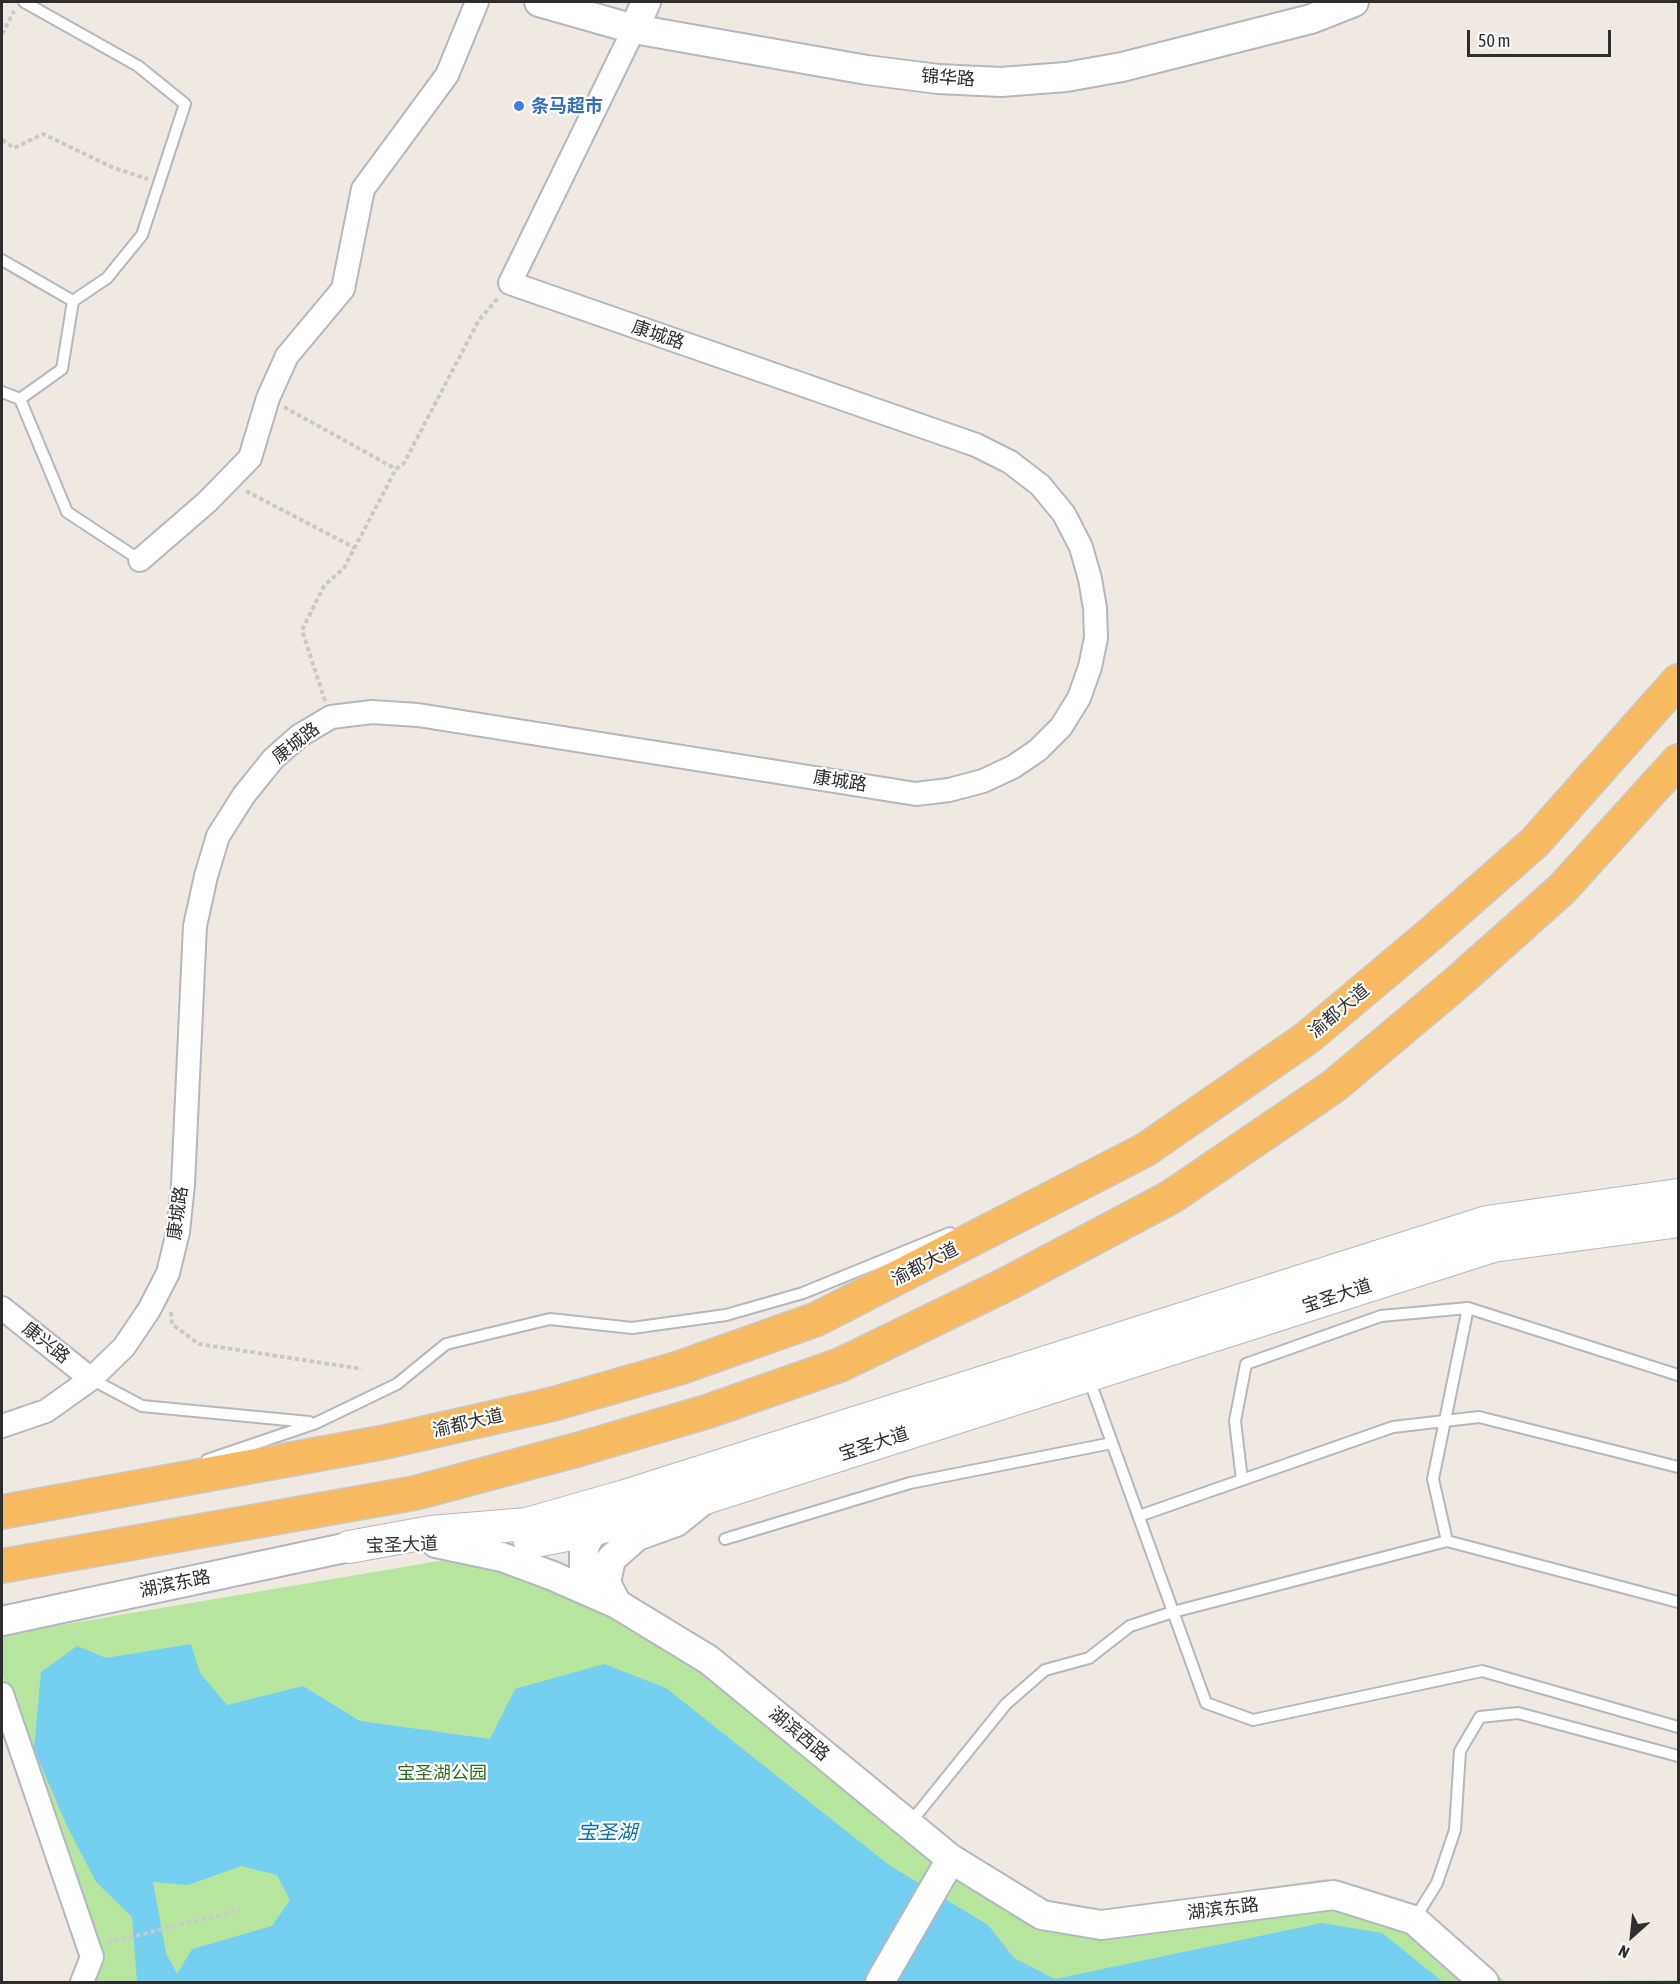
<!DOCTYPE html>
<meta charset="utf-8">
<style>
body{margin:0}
#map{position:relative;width:1680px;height:1984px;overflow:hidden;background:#efe9e1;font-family:"Asap Condensed",sans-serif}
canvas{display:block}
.frame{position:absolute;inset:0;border:3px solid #2e2e2e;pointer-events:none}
.north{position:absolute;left:1602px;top:1906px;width:60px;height:60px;-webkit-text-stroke:4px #fff;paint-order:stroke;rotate:207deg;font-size:16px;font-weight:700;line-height:24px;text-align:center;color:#2e2e2e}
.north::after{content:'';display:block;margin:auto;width:21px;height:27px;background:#2e2e2e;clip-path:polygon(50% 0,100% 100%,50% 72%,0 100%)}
.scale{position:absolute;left:1467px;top:30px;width:144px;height:27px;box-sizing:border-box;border:3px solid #2e2e2e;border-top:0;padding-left:8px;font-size:18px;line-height:21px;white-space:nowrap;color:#2e2e2e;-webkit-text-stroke:4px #fff;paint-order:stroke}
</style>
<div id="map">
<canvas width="1680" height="1984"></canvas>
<div class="frame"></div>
<div class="north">N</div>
<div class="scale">50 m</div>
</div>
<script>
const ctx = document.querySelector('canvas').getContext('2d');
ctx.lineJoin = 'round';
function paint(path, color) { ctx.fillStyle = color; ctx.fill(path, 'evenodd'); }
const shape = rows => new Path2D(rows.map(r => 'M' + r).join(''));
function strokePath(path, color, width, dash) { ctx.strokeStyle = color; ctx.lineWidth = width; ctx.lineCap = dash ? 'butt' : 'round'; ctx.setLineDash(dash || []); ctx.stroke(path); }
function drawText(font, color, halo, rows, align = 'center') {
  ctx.font = font + ' "Asap Condensed","Noto Sans SC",sans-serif'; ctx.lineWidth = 4.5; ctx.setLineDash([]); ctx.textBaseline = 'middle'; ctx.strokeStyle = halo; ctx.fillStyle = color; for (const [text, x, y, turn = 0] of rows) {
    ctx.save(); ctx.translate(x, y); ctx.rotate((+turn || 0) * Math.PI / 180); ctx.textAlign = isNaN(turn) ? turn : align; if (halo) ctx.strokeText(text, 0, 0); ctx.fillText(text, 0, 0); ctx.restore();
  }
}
const green = shape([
 [445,1560,519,1575,666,1638,680,1624,959,1850,1045,1903,1099,1911,1327,1879,1433,1916,1505,1982,1678,1980,1678,1982,90,1982,99,1958,2,1674,2,1635]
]);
const water = shape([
 [191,1644,200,1673,227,1705,303,1686,360,1721,490,1739,515,1689,604,1664,666,1688,889,1865,988,1925,1014,1958,1055,1979,1322,1923,1382,1933,1443,1982,137,1982,132,1917,96,1882,67,1826,34,1749,41,1672,77,1646,106,1658],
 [241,1866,277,1875,290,1900,272,1926,192,1949,177,1974,166,1953,153,1882,188,1885]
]);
const path = shape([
 [2,34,14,11],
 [2,140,14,148,43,134,114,168,148,179],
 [284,407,396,469],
 [246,491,355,548],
 [325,701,302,630,324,586,344,568,396,469,404,463,479,320,498,298],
 [171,1312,172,1324,199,1344,362,1369],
 [107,1943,240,1910]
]);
const service = shape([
 [24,2,138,66,185,104,142,235,107,278,73,301],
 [2,260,73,301,62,369,20,399],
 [2,392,20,399,67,512,140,560],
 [91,1379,142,1406,309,1422],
 [1089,1379,1206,1703,1253,1720,1482,1671,1678,1727],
 [207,1460,316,1423,397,1384,446,1344,550,1319,632,1328,726,1315,803,1293,950,1233],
 [1242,1480,1235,1421,1246,1364,1381,1316,1468,1308,1678,1375],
 [1139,1516,1393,1427,1479,1417,1678,1467],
 [725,1539,910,1483,1112,1443],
 [1447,1541,1433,1479,1468,1308],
 [910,1823,1006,1704,1045,1670,1089,1658,1130,1626,1173,1612,1447,1541,1678,1602],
 [1414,1920,1437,1883,1455,1830,1460,1751,1480,1717,1518,1713,1678,1756]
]);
const minor = shape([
 [140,560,207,502,250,458,268,398,287,356,343,289,363,189,447,75,477,2],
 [2,1308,91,1379],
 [2,1426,46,1411,91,1379,124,1347,149,1310,168,1273,178,1232,183,1184,195,926,206,876,218,836,244,795,273,759,299,736,331,717,372,712,418,715,916,794,949,790,983,781,1013,767,1038,750,1061,727,1079,698,1090,667,1096,638,1095,608,1090,579,1081,547,1064,514,1040,485,1010,462,976,445,510,283,634,29],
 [2,1694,92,1957,82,1982]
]);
const tertiary = shape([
 [539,2,634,29,867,70,938,79,1001,82,1066,77,1122,67,1311,19,1354,2],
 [634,29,646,2],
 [436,1543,502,1557,553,1576,617,1604,709,1660,951,1859,880,1982],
 [593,1593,584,1576,584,1548,597,1519,602,1514],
 [617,1604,606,1583,611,1559,637,1536,676,1522,701,1502],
 [2,1621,349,1547],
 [951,1859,1042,1915,1101,1925,1334,1895,1414,1920,1484,1982]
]);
const secondary = shape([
 [530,1542,588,1531,708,1497,1493,1246,1678,1221],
 [349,1547,431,1532,527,1524,625,1496,1487,1222,1678,1195]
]);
const trunk = shape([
 [2,1512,385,1442,553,1404,679,1368,817,1319,1145,1150,1307,1038,1433,932,1535,842,1678,681],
 [2,1566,415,1493,580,1449,709,1411,840,1365,1007,1284,1171,1197,1334,1086,1460,980,1562,889,1678,761]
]);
const markers = [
 [519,106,6,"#3f7fe0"]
];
const streetNames = [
 ["锦华路",948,78,4],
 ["康城路",658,335,19],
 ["康城路",296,743,-38],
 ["康城路",840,781,9],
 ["渝都大道",1339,1011,-40],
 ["康城路",178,1213,-82],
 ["渝都大道",925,1264,-27],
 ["宝圣大道",1337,1296,-18],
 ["康兴路",46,1343,38],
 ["渝都大道",468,1423,-13],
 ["宝圣大道",874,1444,-18],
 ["宝圣大道",402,1545,-2],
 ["湖滨东路",175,1584,-12],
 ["湖滨西路",799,1734,40],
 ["湖滨东路",1223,1909,-7]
];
const shopNames = [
 ["条马超市",531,106]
];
const parkNames = [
 ["宝圣湖公园",442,1773]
];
const waterNames = [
 ["宝圣湖",607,1833]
];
paint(green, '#b6e59e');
paint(water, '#75cff0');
strokePath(service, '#b4b7c1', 14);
strokePath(minor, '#b4b7c1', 26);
strokePath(tertiary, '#b4b7c1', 32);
strokePath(secondary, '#b4b7c1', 34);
strokePath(trunk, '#c9c9c9', 36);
strokePath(path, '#c9c9c9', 4, [4.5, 3]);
strokePath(service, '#fff', 10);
strokePath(minor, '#fff', 22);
strokePath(tertiary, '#fff', 28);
strokePath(secondary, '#fff', 32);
strokePath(trunk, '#f8ba60', 33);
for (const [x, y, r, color] of markers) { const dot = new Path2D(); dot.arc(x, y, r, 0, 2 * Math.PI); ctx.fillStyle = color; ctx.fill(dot); strokePath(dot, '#fff', 2); }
drawText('18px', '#2e2e2e', '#fff', streetNames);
drawText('bold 18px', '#366cbe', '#fff', shopNames, 'left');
drawText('18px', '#2c6e1b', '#fff', parkNames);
drawText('italic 20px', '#0d6fa3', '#fff', waterNames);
</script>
